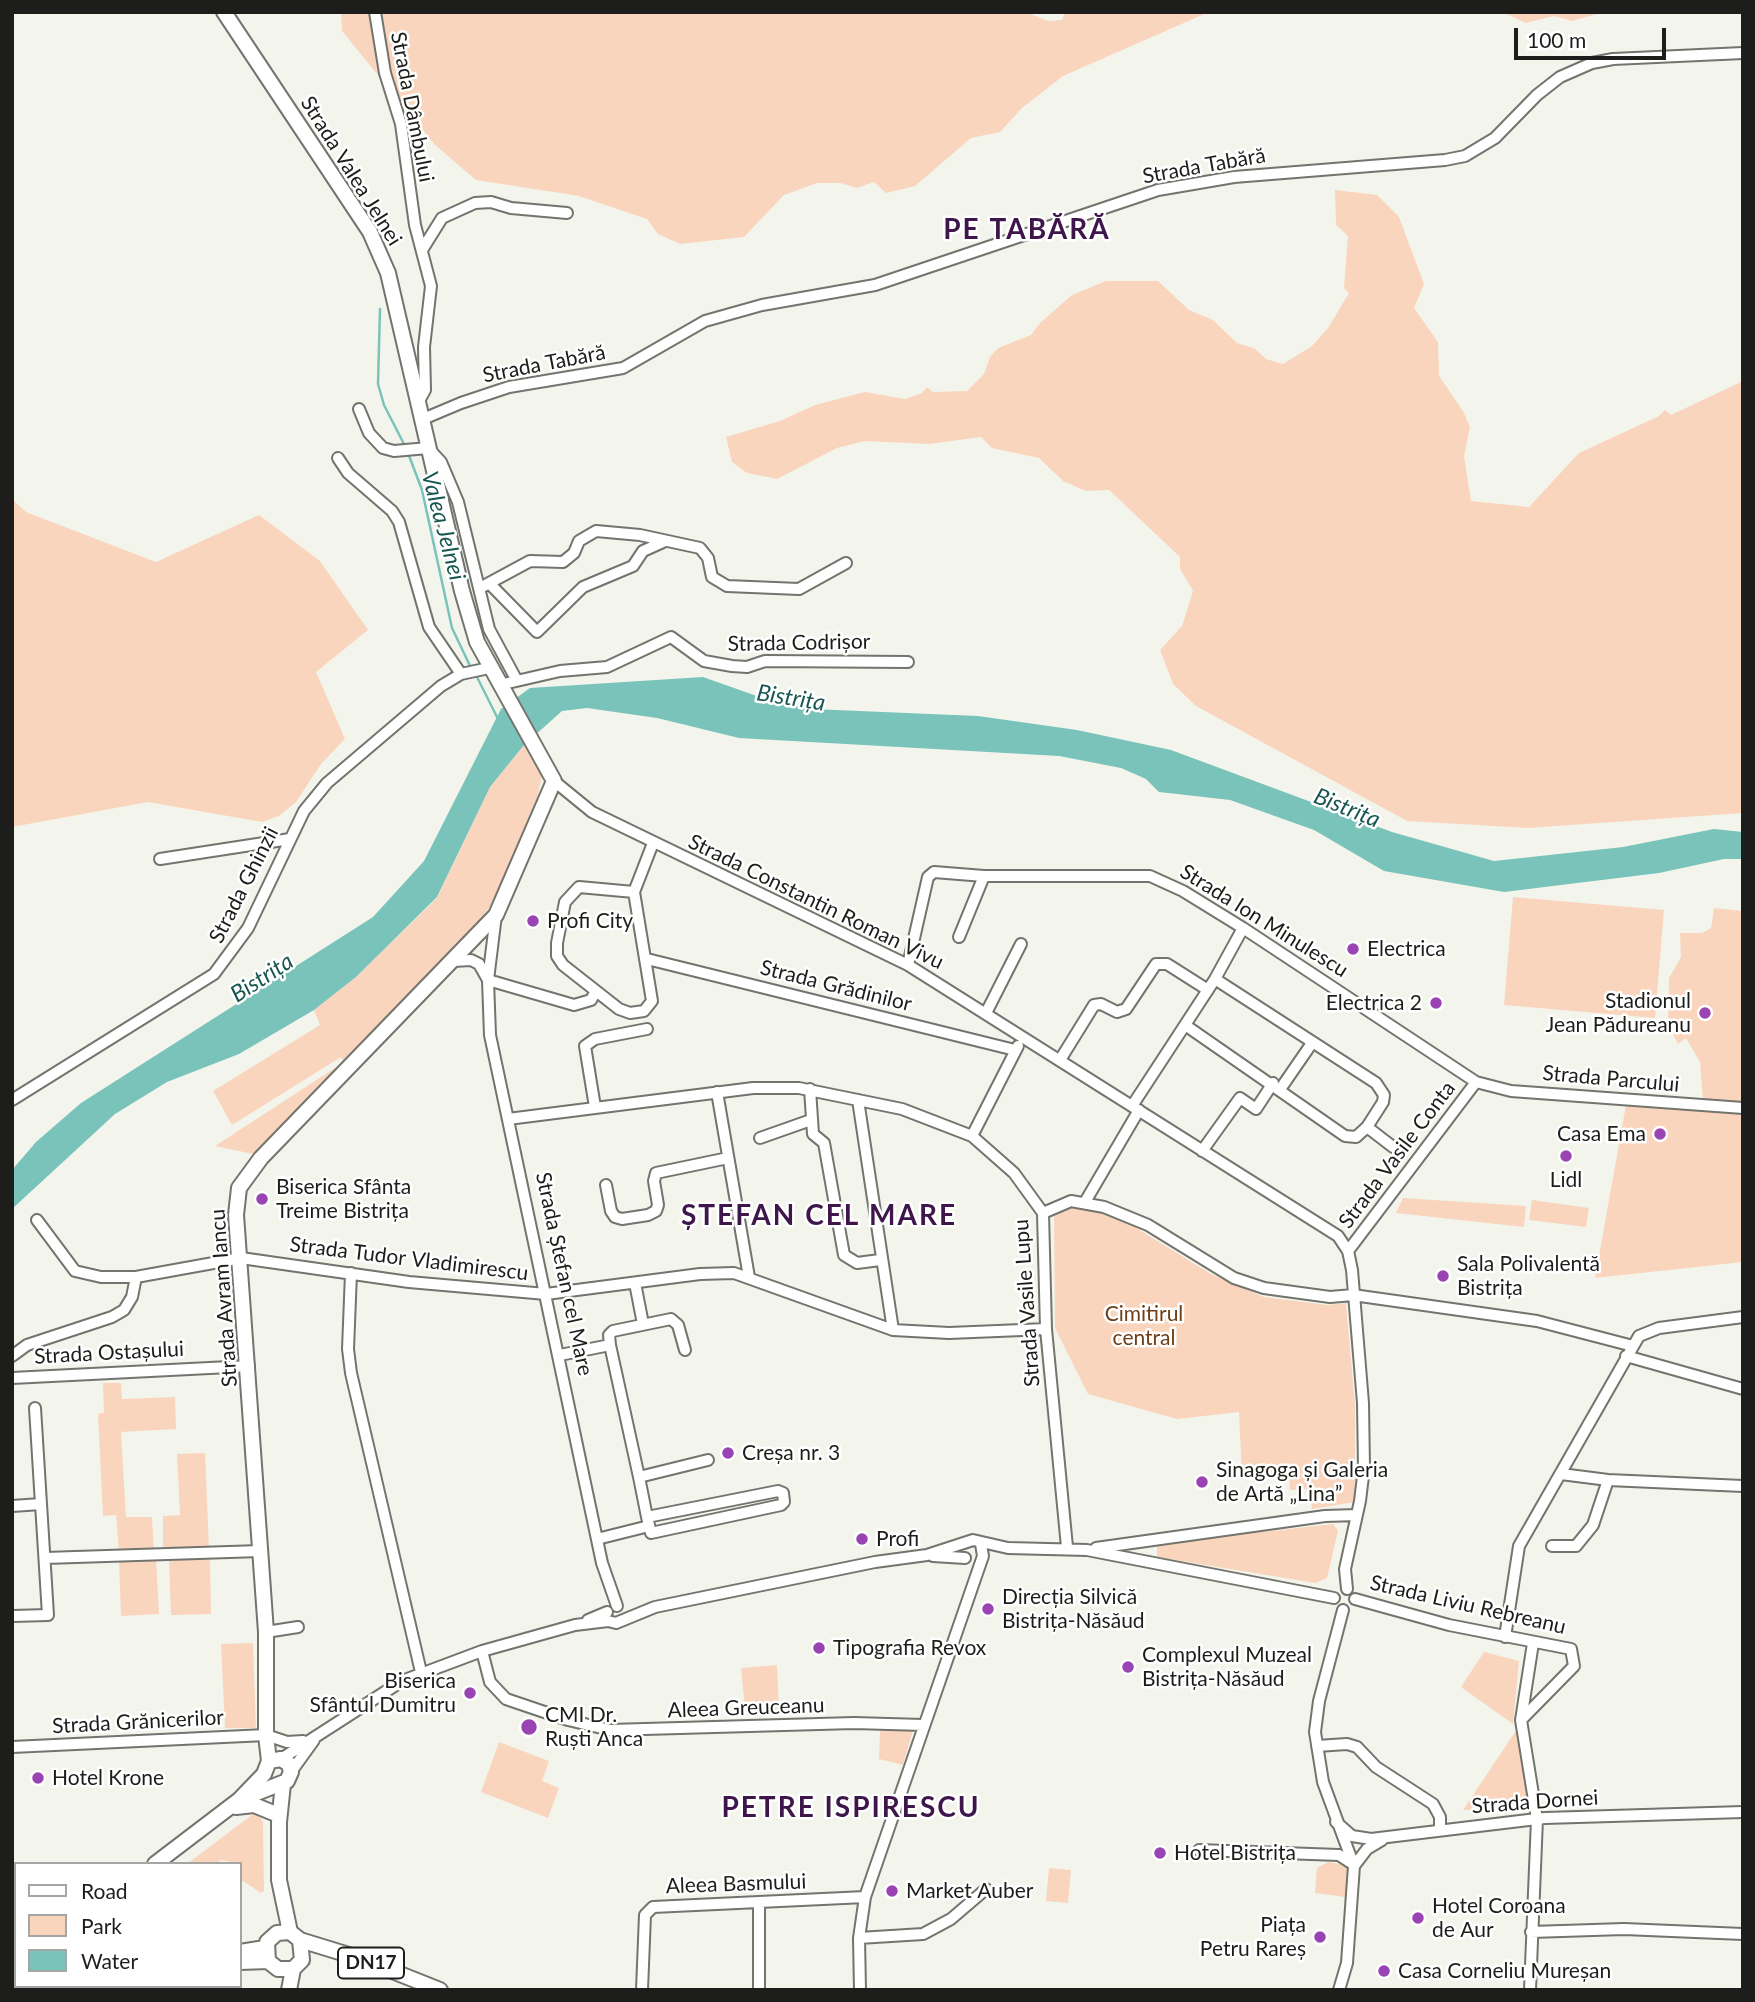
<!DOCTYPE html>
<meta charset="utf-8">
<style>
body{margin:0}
#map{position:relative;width:1755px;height:2002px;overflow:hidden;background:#f3f5ed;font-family:Lato,sans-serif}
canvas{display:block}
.frame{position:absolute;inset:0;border:14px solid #1d1e1b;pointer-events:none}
.legend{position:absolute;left:14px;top:1862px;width:228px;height:126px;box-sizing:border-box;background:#fff;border:2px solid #a5a5a4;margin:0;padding:9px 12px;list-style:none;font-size:21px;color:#1d1e1b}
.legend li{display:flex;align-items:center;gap:14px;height:35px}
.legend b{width:35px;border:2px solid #a5a5a4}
.scale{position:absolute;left:1514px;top:28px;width:152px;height:32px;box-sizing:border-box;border:4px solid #1d1e1b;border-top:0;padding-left:9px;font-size:21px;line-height:24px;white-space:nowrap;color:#1d1e1b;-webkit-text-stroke:5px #fff;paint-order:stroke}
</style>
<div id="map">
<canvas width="1755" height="2002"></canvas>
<div class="frame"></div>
<ul class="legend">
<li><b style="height:9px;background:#fff"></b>Road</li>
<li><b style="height:19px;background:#fad5bd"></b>Park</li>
<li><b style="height:19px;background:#7ac3bb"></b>Water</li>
</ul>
<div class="scale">100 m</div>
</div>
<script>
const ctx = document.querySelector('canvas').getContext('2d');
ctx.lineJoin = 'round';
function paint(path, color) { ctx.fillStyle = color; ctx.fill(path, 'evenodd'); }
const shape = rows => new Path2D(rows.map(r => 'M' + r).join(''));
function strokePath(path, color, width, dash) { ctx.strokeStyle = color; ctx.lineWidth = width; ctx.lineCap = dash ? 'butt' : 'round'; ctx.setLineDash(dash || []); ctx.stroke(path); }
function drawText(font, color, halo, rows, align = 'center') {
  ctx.font = font + ' Lato,sans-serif'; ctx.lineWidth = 5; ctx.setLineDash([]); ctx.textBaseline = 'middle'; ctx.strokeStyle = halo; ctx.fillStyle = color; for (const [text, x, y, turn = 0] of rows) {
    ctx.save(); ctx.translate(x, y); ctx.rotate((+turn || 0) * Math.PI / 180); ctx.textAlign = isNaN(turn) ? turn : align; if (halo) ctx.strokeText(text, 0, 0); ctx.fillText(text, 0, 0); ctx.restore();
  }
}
const green = shape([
 [341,12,1026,12,1048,21,1062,20,1065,12,1209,12,1063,76,1022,108,1000,132,971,138,915,186,886,193,874,182,857,188,840,183,817,183,784,195,744,237,680,244,658,234,647,219,579,196,476,180,435,145,342,31],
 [1502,12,1604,12,1572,21,1554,16,1526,23],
 [1335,190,1377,195,1399,217,1424,284,1414,308,1438,342,1439,376,1463,411,1470,427,1464,456,1471,501,1529,507,1579,453,1659,416,1665,410,1671,415,1743,381,1743,813,1528,828,1407,821,1196,706,1173,684,1160,650,1182,626,1193,591,1180,569,1180,557,1109,490,1086,491,1063,481,1039,458,992,448,981,437,929,444,865,441,837,448,777,479,747,473,732,462,726,437,780,421,815,405,865,392,905,399,922,393,927,387,933,392,967,391,984,374,990,357,998,348,1031,335,1040,323,1072,295,1106,281,1158,281,1189,310,1213,320,1237,343,1254,348,1266,359,1283,364,1312,346,1328,328,1349,293,1344,288,1348,236,1336,225],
 [12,499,26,512,156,562,259,515,320,561,368,630,316,672,345,739,321,764,296,802,279,816,262,822,148,802,12,827],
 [524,745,542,775,538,795,494,901,477,924,258,1155,215,1146,344,1062,341,1057,232,1125,213,1091,320,1025,314,1010,356,977,437,898,490,787],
 [1513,897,1664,910,1655,1018,1504,1005],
 [1714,908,1743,911,1743,1103,1703,1101,1700,1062,1686,1038,1678,1044,1668,1024,1669,978,1681,957,1680,933,1702,933,1711,928],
 [1626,1105,1743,1110,1743,1262,1595,1278],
 [1403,1198,1526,1206,1524,1227,1396,1213],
 [1532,1200,1589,1208,1586,1227,1529,1220],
 [1085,1207,1120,1218,1211,1274,1264,1297,1327,1305,1346,1303,1355,1405,1355,1502,1312,1509,1310,1489,1290,1490,1289,1474,1242,1477,1239,1412,1177,1419,1088,1394,1055,1328,1054,1215,1072,1208],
 [103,1383,121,1383,122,1399,175,1397,176,1429,121,1432,126,1517,152,1517,154,1550,119,1552,116,1515,103,1516,98,1414,104,1413],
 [205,1453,209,1549,163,1551,163,1516,180,1515,177,1454],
 [1333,1524,1338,1531,1327,1578,1315,1583,1157,1557,1157,1544],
 [156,1559,159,1614,121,1616,119,1561],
 [210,1559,211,1614,171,1615,169,1560],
 [253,1643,256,1728,225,1728,221,1644],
 [1484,1652,1519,1661,1513,1724,1461,1687],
 [777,1665,779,1709,745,1709,741,1668],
 [880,1728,913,1730,903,1765,879,1759],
 [1517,1729,1529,1809,1463,1810],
 [499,1742,549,1761,542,1781,559,1788,548,1818,481,1792],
 [253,1814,258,1814,263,1822,264,1891,261,1893,240,1879,240,1864,221,1860,216,1864,187,1864],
 [1328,1862,1346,1865,1349,1873,1345,1897,1315,1893,1317,1868],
 [1049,1868,1071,1870,1068,1903,1046,1901]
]);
const water = shape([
 [703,677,768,700,812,709,978,716,1077,730,1171,750,1392,832,1494,861,1623,847,1714,829,1743,832,1743,859,1724,859,1659,873,1504,892,1384,871,1314,830,1230,800,1159,792,1146,779,1121,768,1059,756,739,738,657,718,587,708,562,711,524,745,490,787,437,897,356,977,314,1010,239,1054,167,1082,115,1114,12,1209,12,1170,36,1142,81,1103,373,917,424,861,501,709,530,688]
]);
const stream = shape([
 [380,309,378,384,384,405,405,446],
 [408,453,422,490,452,628,472,670],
 [476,675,498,719]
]);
const minor = shape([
 [375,12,385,73,401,124,415,225,431,286,424,347,425,390,419,401],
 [422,250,442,218,475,203,491,202,511,208,567,213],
 [359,409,369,433,383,448,394,451,428,448,441,462,458,502,489,629,516,679],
 [423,419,461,403,509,387,623,368,705,321,762,305,875,285,1158,190,1234,177,1445,160,1465,156,1495,138,1537,95,1560,77,1592,63,1613,59,1743,53],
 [338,458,348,473,392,511,399,522,429,627,461,674],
 [489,583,537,632,583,587,633,566,643,551,663,542],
 [480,588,530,561,563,562,574,553,579,541,596,531,640,535,700,548,708,558,712,577,727,586,799,589,846,563],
 [499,685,560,671,607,667,671,637,704,661,732,666,747,667,765,661,908,662],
 [554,781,592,812,908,965,1338,1236,1348,1251,1352,1270,1363,1403,1364,1468,1360,1501,1345,1569,1347,1589],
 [160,859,290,839],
 [634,892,579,887,565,902,557,943,557,956,563,965,619,1009,630,1013,644,1011,652,1001,634,892,653,843],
 [496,915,488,980,490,1035,602,1563,617,1606],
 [959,937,984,876],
 [647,959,1015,1050],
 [453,961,471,960,479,964,488,980,574,1005,591,1000,596,991],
 [908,965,928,877,934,872,984,876,1150,876,1183,891,1243,928,1476,1082,1511,1091,1743,1108],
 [1215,979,1376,1083,1384,1095,1383,1102,1367,1127,1393,1147],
 [986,1013,1021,944],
 [1185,1025,1345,1136,1356,1137,1367,1127],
 [1060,1060,1094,1005,1101,1004,1117,1012,1126,1009,1156,964,1167,964,1208,990],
 [1281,1088,1312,1043],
 [810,1089,813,1134,824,1143,844,1255,857,1263,880,1260],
 [717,1092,749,1277],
 [12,1100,214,974,248,928,304,811,327,783,441,686,461,674,489,668],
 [858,1100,893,1330],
 [1132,1106,1215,979,1243,928],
 [595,1107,585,1046,595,1039,647,1029],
 [508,1119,753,1088,799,1088,902,1109,972,1136,1014,1173,1043,1213,1046,1329,1067,1547],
 [972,1136,1018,1046],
 [760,1138,811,1120],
 [1202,1151,1240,1098,1256,1109,1273,1083],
 [606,1185,611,1211,615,1217,622,1219,648,1215,656,1211,658,1205,654,1181,656,1173,728,1158],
 [1085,1202,1139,1110],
 [1043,1213,1071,1201,1104,1207,1148,1225,1234,1278,1264,1288,1330,1297,1353,1295,1537,1321,1633,1346],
 [37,1220,75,1271,101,1277,136,1277,241,1258,409,1282,546,1294,700,1274,734,1273,893,1330,949,1333,1046,1329],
 [1348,1251,1476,1082],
 [351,1273,348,1349,351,1373,421,1672],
 [635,1283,643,1324],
 [560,1355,610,1345],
 [12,1356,27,1345,112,1317,124,1310,132,1297,136,1277],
 [1626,1356,1743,1389],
 [12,1378,249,1366],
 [35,1408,41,1504],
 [1561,1474,1608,1480,1743,1486],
 [639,1477,708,1460],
 [12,1506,41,1504,48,1615,12,1616],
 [647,1517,778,1491,783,1493,784,1502,781,1505,651,1533,647,1517,639,1477,610,1345,609,1335,613,1331,671,1319,678,1325,685,1350],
 [597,1539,649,1526],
 [1552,1546,1576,1546,1593,1525,1608,1480],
 [1096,1548,1325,1516,1357,1515],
 [933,1556,965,1558],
 [45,1558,260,1551],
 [1355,1599,1449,1625,1571,1649,1574,1666,1521,1720],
 [588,1620,607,1612],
 [266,1632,298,1627],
 [1505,1637,1519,1546,1639,1336,1659,1328,1743,1317],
 [482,1651,490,1682,506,1699,568,1720,610,1730,854,1723,923,1725],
 [1317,1746,1347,1744,1357,1747,1376,1767,1433,1804,1440,1817,1440,1829],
 [12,1747,266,1735,287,1742,303,1741],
 [281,1759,402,1681,482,1651,575,1625,608,1621,616,1623,655,1607,875,1562,927,1555,973,1540,1008,1548,1087,1550,1334,1598],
 [291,1772,314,1740],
 [1336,1822,1352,1836,1371,1839,1545,1818,1743,1812],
 [1199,1850,1339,1855,1353,1864],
 [1354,1866,1367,1849,1382,1840],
 [759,1902,759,1990],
 [1531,1932,1624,1929,1743,1934],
 [859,1938,923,1934,951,1919,986,1889],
 [67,1990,68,1986],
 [642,1990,645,1915,653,1907,865,1897],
 [860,1990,859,1938,865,1897,983,1556,981,1544],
 [1339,1990,1347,1963,1354,1866,1323,1782,1315,1732,1319,1701,1343,1610],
 [1530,1990,1537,1819,1521,1720,1533,1643]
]);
const major = shape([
 [224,12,370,232,388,273,462,591,477,642,554,781,496,915,261,1158,239,1188,236,1215,266,1632,266,1735,269,1761],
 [283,1784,279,1822,279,1880,290,1932],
 [236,1807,254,1805,276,1814],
 [155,1864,239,1800,264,1774,269,1761,281,1759,289,1764,291,1772,287,1781,239,1800],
 [300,1940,302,1960,293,1969,278,1969,268,1961,267,1942,277,1933,290,1932,300,1940,362,1959,440,1990],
 [240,1952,265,1948],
 [240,1962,268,1961],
 [12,1969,16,1966],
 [12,1981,16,1980],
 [289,1990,293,1969]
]);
const markers = [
 [533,921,7,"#9944b2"],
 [1353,949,7,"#9944b2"],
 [1436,1003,7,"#9944b2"],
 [1705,1013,7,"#9944b2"],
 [1660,1134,7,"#9944b2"],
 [1566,1156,7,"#9944b2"],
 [262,1199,7,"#9944b2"],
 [1443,1276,7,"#9944b2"],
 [728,1453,7,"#9944b2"],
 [1202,1482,7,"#9944b2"],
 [862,1539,7,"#9944b2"],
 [988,1609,7,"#9944b2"],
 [819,1648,7,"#9944b2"],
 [1128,1667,7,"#9944b2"],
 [470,1693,7,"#9944b2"],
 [529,1727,9,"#9944b2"],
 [38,1778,7,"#9944b2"],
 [1160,1853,7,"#9944b2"],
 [892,1891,7,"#9944b2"],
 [1418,1918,7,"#9944b2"],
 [1320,1937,7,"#9944b2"],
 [1384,1971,7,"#9944b2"]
];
const shields = [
 [371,1963,66]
];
const shieldNames = [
 ["DN17",371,1963]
];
const streetNames = [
 ["Strada Dâmbului",412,107,79],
 ["Strada Tabără",1204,166,-10],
 ["Strada Valea Jelnei",351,171,58],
 ["Strada Tabără",544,364,-11],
 ["Strada Codrișor",799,643,-1],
 ["Strada Ghinzii",244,885,-63],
 ["Strada Constantin Roman Vivu",816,902,26],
 ["Strada Ion Minulescu",1264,921,32],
 ["Strada Grădinilor",836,986,14],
 ["Strada Parcului",1611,1079,5],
 ["Strada Vasile Conta",1397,1155,-53],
 ["Strada Tudor Vladimirescu",409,1259,7],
 ["Strada Ștefan cel Mare",564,1274,78],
 ["Strada Avram Iancu",224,1298,-94],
 ["Strada Vasile Lupu",1027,1303,-94],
 ["Strada Ostașului",109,1353,-3],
 ["Strada Liviu Rebreanu",1468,1605,13],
 ["Aleea Greuceanu",746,1708,-2],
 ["Strada Grănicerilor",138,1722,-3],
 ["Strada Dornei",1535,1802,-4],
 ["Aleea Basmului",736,1884,-2]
];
const poiNames = [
 ["Profi City",547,921],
 ["Electrica",1367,949],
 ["Stadionul",1691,1001,"right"],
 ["Jean Pădureanu",1691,1025,"right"],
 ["Electrica 2",1422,1003,"right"],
 ["Casa Ema",1646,1134,"right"],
 ["Lidl",1566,1180,"center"],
 ["Biserica Sfânta",276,1187],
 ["Treime Bistrița",276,1211],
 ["Sala Polivalentă",1457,1264],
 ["Bistrița",1457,1288],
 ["Creșa nr. 3",742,1453],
 ["Sinagoga și Galeria",1216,1470],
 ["de Artă „Lina”",1216,1494],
 ["Profi",876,1539],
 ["Direcția Silvică",1002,1597],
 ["Bistrița-Năsăud",1002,1621],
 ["Tipografia Revox",833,1648],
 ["Complexul Muzeal",1142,1655],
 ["Bistrița-Năsăud",1142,1679],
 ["Biserica",456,1681,"right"],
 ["Sfântul Dumitru",456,1705,"right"],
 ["CMI Dr.",545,1715],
 ["Ruști Anca",545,1739],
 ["Hotel Krone",52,1778],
 ["Hotel Bistrița",1174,1853],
 ["Market Auber",906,1891],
 ["Hotel Coroana",1432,1906],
 ["de Aur",1432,1930],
 ["Piața",1306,1925,"right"],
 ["Petru Rareș",1306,1949,"right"],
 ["Casa Corneliu Mureșan",1398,1971]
];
const parkNames = [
 ["Cimitirul",1144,1314],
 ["central",1144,1338]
];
const waterNames = [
 ["Valea Jelnei",443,526,75],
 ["Bistrița",791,698,9],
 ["Bistrița",1347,808,22],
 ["Bistrița",262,978,-33]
];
const districtNames = [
 ["PE TABĂRĂ",1027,230],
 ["ȘTEFAN CEL MARE",819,1216],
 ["PETRE ISPIRESCU",851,1808]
];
paint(green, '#fad5bd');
paint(water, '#7ac3bb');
strokePath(stream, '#7ac3bb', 2.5);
strokePath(minor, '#72746d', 14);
strokePath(major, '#72746d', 18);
strokePath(minor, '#fff', 10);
strokePath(major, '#fff', 14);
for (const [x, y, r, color] of markers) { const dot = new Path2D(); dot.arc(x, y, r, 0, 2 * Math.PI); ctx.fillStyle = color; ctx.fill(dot); strokePath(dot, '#fff', 2.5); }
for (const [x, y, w] of shields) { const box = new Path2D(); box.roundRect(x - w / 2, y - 15.5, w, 31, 5); ctx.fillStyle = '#fff'; ctx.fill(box); strokePath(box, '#1d1e1b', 2); }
drawText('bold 19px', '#1d1e1b', null, shieldNames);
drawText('21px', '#1d1e1b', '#fff', streetNames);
drawText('21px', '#1d1e1b', '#fff', poiNames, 'left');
drawText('21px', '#6d3e18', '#fff', parkNames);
drawText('italic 23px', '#185751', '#fff', waterNames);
ctx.letterSpacing = '2px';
drawText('bold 28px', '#3f164b', '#fff', districtNames);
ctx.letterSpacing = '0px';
</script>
